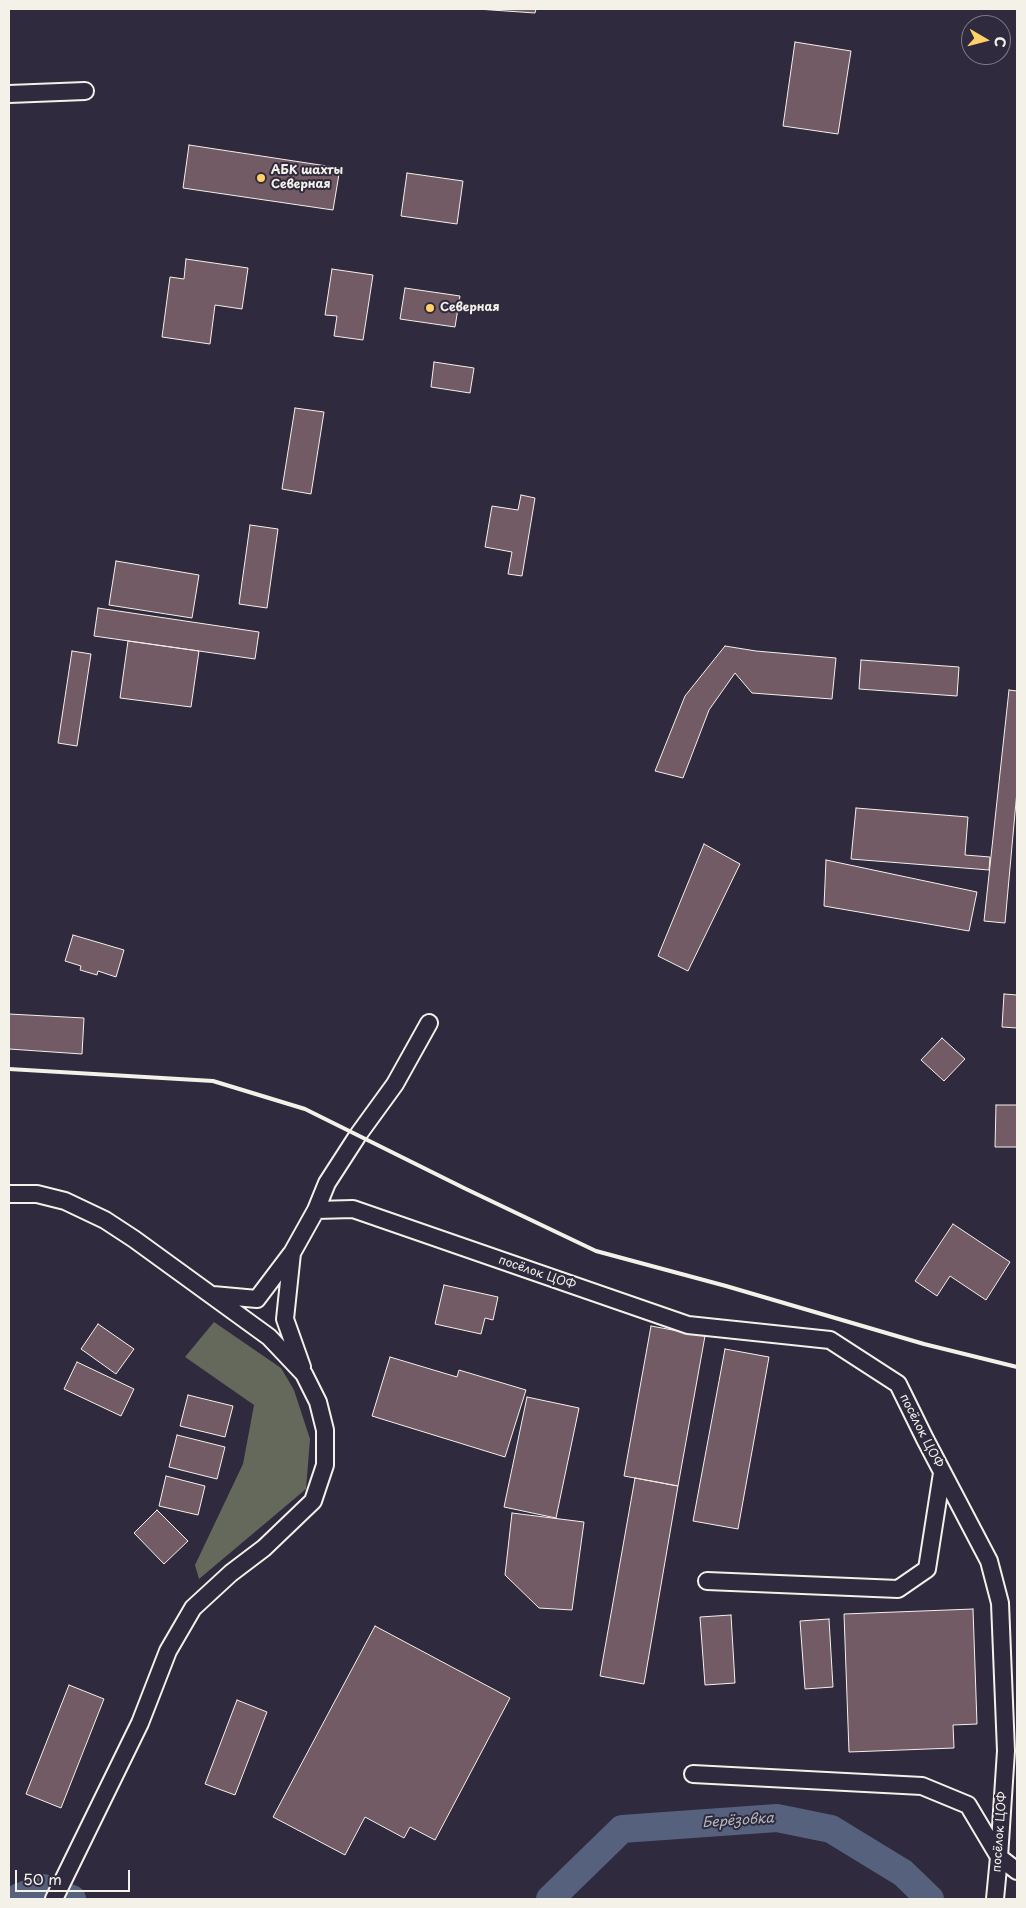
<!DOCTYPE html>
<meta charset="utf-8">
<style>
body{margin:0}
#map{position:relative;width:1026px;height:1908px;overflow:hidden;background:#2f2a3d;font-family:"Playpen Sans",sans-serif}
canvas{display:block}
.frame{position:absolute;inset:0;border:10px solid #f4f1e8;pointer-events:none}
.north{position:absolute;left:961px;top:15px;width:50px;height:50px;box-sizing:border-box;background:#2f2a3d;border:1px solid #7e7a81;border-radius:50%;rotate:98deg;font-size:14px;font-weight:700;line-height:20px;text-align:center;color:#f4f1e8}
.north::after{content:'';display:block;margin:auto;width:18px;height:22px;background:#ffd166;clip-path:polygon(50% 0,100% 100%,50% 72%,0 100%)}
.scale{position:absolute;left:15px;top:1870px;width:115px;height:22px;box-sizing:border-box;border:2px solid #f4f1e8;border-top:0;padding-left:6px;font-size:15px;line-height:18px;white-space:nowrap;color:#f4f1e8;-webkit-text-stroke:4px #2f2a3d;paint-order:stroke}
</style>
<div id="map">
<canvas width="1026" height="1908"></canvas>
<div class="frame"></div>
<div class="north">С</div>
<div class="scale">50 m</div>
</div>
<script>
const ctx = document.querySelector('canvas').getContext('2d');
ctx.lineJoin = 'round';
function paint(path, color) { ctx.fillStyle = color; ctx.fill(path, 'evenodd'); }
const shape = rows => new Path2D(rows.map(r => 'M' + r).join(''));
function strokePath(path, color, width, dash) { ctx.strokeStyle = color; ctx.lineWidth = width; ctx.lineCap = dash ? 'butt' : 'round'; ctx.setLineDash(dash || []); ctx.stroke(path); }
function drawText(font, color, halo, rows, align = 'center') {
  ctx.font = font + ' "Playpen Sans",sans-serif'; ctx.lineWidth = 4; ctx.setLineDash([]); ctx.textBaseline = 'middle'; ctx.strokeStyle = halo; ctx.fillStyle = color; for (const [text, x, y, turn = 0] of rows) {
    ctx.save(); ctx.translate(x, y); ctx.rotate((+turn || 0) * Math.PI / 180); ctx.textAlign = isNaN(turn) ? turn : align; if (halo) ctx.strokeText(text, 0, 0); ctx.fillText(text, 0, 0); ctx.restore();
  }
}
const green = shape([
 [214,1322,281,1368,294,1390,310,1439,306,1489,199,1579,195,1565,243,1464,254,1405,185,1357]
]);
const river = shape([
 [69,1898,72,1899],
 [19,1899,19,1897,43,1888],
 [550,1899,622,1829,777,1818,831,1829,903,1873,930,1899]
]);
const building = shape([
 [477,9,536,9,535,13,477,9],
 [795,42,851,51,838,134,783,126,795,42],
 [189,145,340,168,333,210,183,188,189,145],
 [407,173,463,181,457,224,401,216,407,173],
 [186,259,248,268,242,309,215,305,210,344,162,337,170,277,184,279,186,259],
 [332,269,373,275,363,340,334,336,337,316,325,315,332,269],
 [405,288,460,296,455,327,400,319,405,288],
 [434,362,474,368,470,393,431,387,434,362],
 [295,408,324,412,311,494,282,489,295,408],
 [521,495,535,498,522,576,508,574,512,552,485,547,492,506,518,510,521,495],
 [250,525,278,529,267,608,239,604,250,525],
 [116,561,199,575,192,618,109,605,116,561],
 [98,608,259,632,255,659,94,636,98,608],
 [128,641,199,651,191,707,120,698,128,641],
 [725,646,756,651,836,658,832,699,752,693,735,673,709,710,683,778,655,771,685,696,725,646],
 [72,651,91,654,77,746,58,743,72,651],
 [861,660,959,667,957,696,859,689,861,660],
 [1009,690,1017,691,1017,791,1005,923,984,921,1009,690],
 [856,808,968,817,965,855,990,857,989,870,851,859,856,808],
 [704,844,740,864,688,971,658,956,704,844],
 [826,860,977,892,969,931,824,906,826,860],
 [73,935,124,950,116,977,98,971,97,975,80,970,81,966,65,961,73,935],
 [1004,994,1017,995,1017,1028,1002,1027,1004,994],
 [9,1014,84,1018,82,1054,9,1049,9,1014],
 [942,1038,965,1059,944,1081,921,1060,942,1038],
 [996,1105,1017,1105,1017,1147,995,1147,996,1105],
 [953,1224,1010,1262,986,1300,950,1276,937,1296,915,1281,953,1224],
 [444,1285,498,1297,493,1320,485,1318,481,1334,435,1324,444,1285],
 [98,1324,134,1349,116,1374,81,1349,98,1324],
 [651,1326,705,1336,678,1486,624,1476,651,1326],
 [725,1349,769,1357,738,1529,693,1521,725,1349],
 [390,1357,457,1377,459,1370,526,1390,505,1457,372,1416,390,1357],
 [77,1362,134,1389,121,1416,64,1389,77,1362],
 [188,1395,233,1406,225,1437,180,1426,188,1395],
 [527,1397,579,1408,556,1518,504,1507,527,1397],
 [177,1435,225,1447,217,1479,169,1467,177,1435],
 [166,1476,205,1486,198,1515,159,1506,166,1476],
 [635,1478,678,1486,644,1684,600,1676,635,1478],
 [157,1510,188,1541,164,1564,134,1533,157,1510],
 [512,1513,584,1522,572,1610,539,1608,505,1575,512,1513],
 [973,1609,977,1724,953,1725,954,1748,849,1752,844,1614,973,1609],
 [731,1615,735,1683,705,1685,700,1617,731,1615],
 [829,1619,833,1687,805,1689,800,1621,829,1619],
 [375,1626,510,1698,435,1840,410,1827,404,1838,365,1817,345,1855,273,1817,375,1626],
 [69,1685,104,1699,61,1808,26,1794,69,1685],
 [237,1700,267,1712,235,1795,205,1784,237,1700]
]);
const minor = shape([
 [9,94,85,91],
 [9,1194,37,1194,65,1201,105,1220,134,1239,269,1337,304,1374,318,1402,325,1430,325,1465,313,1501,264,1548,231,1573,193,1608,168,1651,140,1723,54,1899],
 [316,1210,353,1209,688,1325,830,1340,898,1384,925,1439,989,1561,1000,1603,1006,1751,999,1857,995,1899],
 [213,1295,257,1299,291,1254],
 [302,1367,285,1319,292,1253,316,1210,327,1183,358,1135,395,1084,429,1023],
 [707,1581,898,1589,927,1569,942,1473],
 [693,1774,922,1786,968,1805,999,1857,1017,1871]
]);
const rail = shape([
 [9,1069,213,1081,305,1109,466,1189,596,1251,726,1286,924,1344,1017,1367]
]);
const markers = [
 [261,178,5,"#ffd166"],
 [430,308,5,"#ffd166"]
];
const poiNames = [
 ["АБК шахты",271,171],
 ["Северная",271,185],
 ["Северная",440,308]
];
const streetNames = [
 ["посёлок ЦОФ",537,1273,19],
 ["посёлок ЦОФ",921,1431,63],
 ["посёлок ЦОФ",1000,1832,-86]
];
const waterNames = [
 ["Берёзовка",738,1821,-4]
];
paint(green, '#64695b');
strokePath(river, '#55617d', 28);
paint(building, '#735b65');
strokePath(building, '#f4f1e8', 1);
strokePath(minor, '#f4f1e8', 20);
strokePath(minor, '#2f2a3d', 16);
strokePath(rail, '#f4f1e8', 4);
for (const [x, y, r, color] of markers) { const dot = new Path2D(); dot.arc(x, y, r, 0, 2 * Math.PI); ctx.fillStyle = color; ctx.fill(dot); strokePath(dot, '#2f2a3d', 2); }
drawText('bold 12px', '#f4f1e8', '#2f2a3d', poiNames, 'left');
drawText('12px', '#f4f1e8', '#2f2a3d', streetNames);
drawText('italic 14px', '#b4b7bd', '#2f2a3d', waterNames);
</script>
